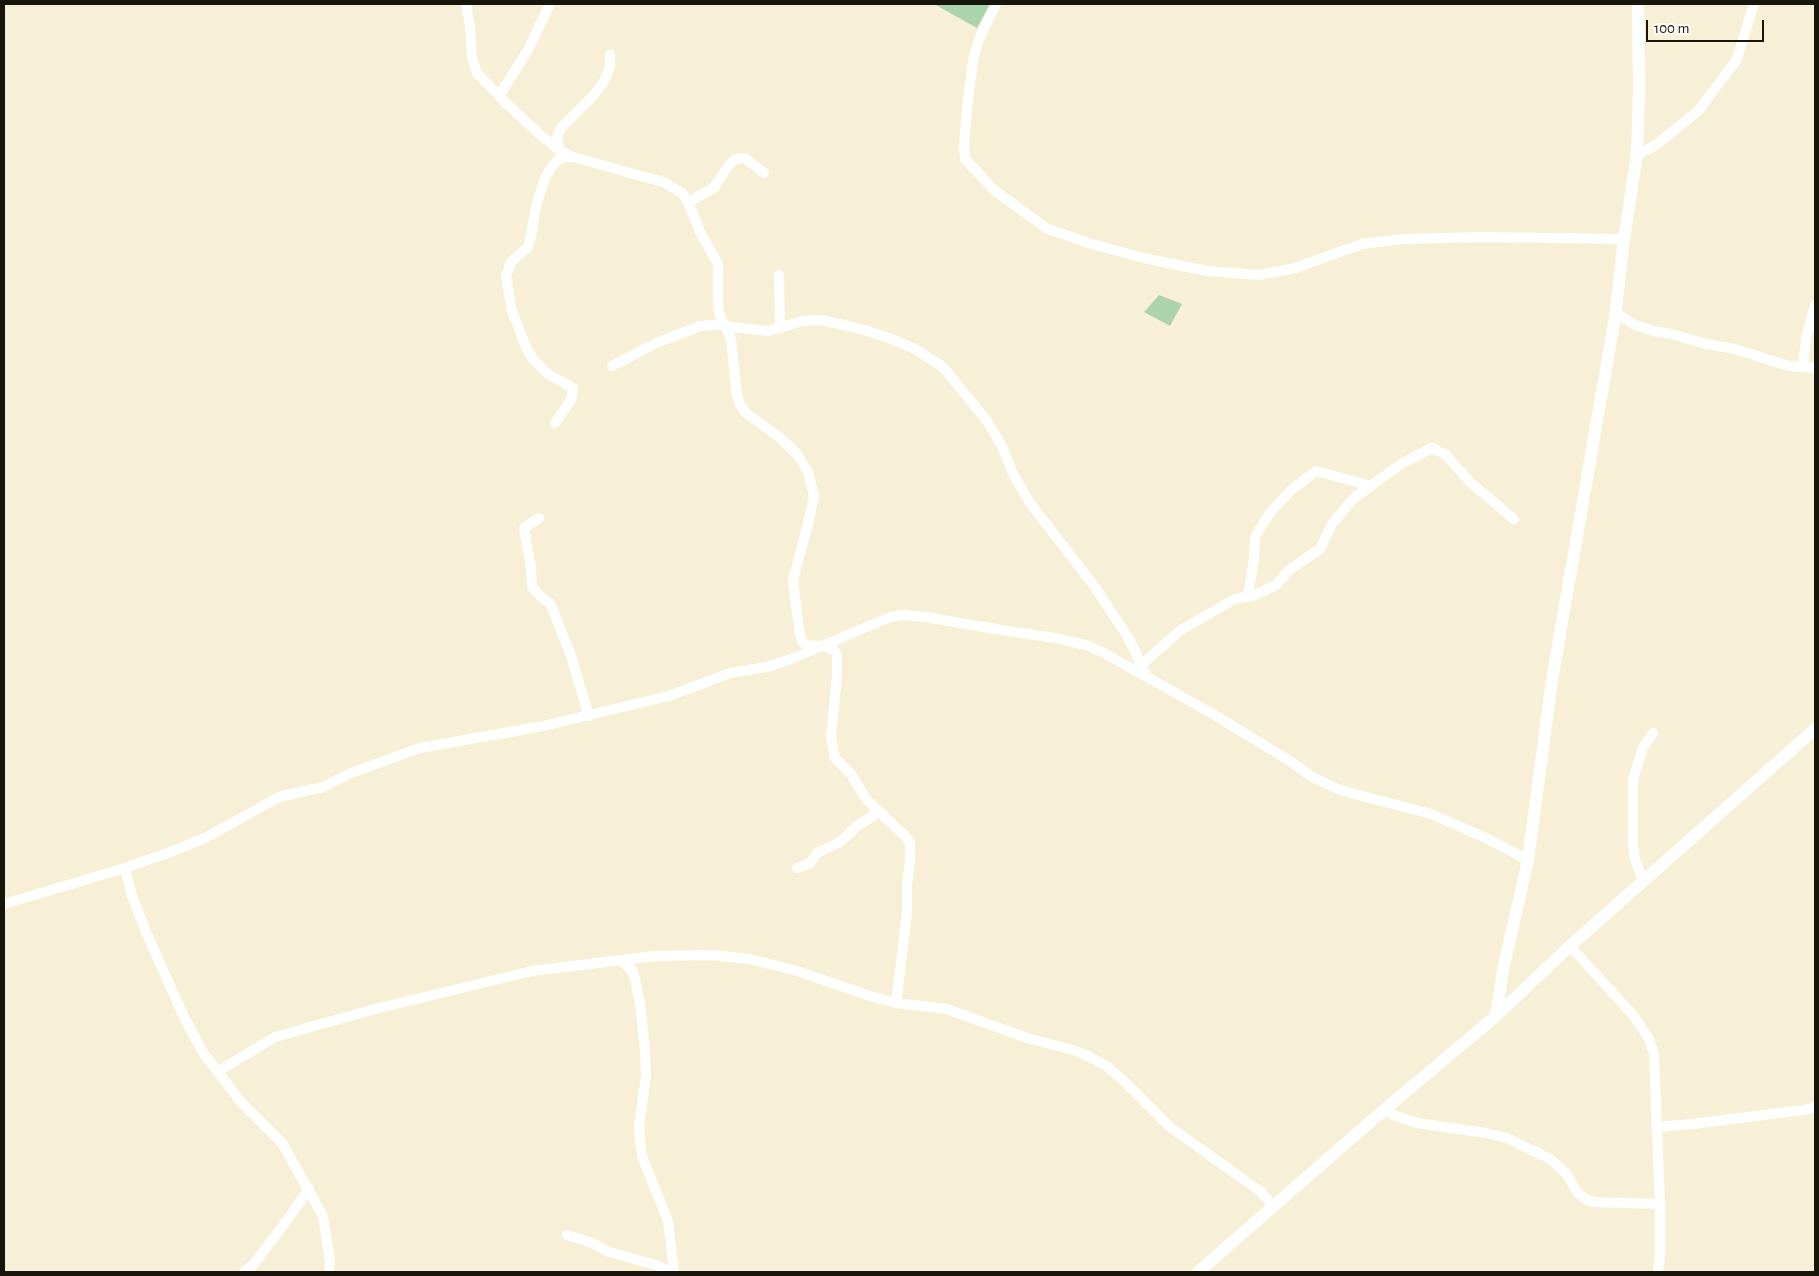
<!DOCTYPE html>
<style>
body{margin:0}
#map{position:relative;width:1819px;height:1276px;overflow:hidden;background:#f7f0d7;font-family:"Alegreya Sans",sans-serif}
canvas{display:block}
.frame{position:absolute;inset:0;border:5px solid #17150c;pointer-events:none}
.scale{position:absolute;left:1646px;top:20px;width:118px;height:22px;box-sizing:border-box;border:2px solid #17150c;border-top:0;padding-left:6px;font-size:15px;line-height:18px;white-space:nowrap;color:#17150c;-webkit-text-stroke:4px #fefdf8;paint-order:stroke}
</style>
<div id="map">
<canvas width="1819" height="1276"></canvas>
<div class="frame"></div>
<div class="scale">100 m</div>
</div>
<script>
const ctx = document.querySelector('canvas').getContext('2d');
ctx.lineJoin = 'round';
function paint(path, color) { ctx.fillStyle = color; ctx.fill(path, 'evenodd'); }
const shape = rows => new Path2D(rows.map(r => 'M' + r).join(''));
function strokePath(path, color, width, dash) { ctx.strokeStyle = color; ctx.lineWidth = width; ctx.lineCap = dash ? 'butt' : 'round'; ctx.setLineDash(dash || []); ctx.stroke(path); }
const green = shape([
 [934,4,990,4,977,28],
 [1159,295,1182,304,1170,326,1144,312]
]);
const minor = shape([
 [466,4,470,26,472,58,477,73,506,103,536,131,560,151,573,157,663,182,682,193,688,202,701,234,718,264,718,302,719,313,731,339,737,395,740,405,746,413,779,437,797,454,808,472,814,496,808,524,793,580,799,631,802,641,806,645,828,647,834,650,837,655,837,676,831,737,835,758,851,774,866,799,905,836,910,843,910,860,907,885,907,913,896,1003],
 [996,4,979,39,973,61,967,108,964,146,965,159,994,190,1046,228,1088,243,1148,259,1207,271,1259,275,1295,268,1362,244,1404,239,1482,237,1624,239],
 [499,96,528,50,549,6],
 [560,151,557,139,560,129,593,96,605,80,610,66,610,55],
 [1637,155,1656,145,1699,110,1737,59,1754,4],
 [688,202,714,188,728,166,735,159,745,158,764,173],
 [779,275,780,328],
 [1615,317,1621,316,1635,325,1653,331,1671,334,1706,344,1735,349,1789,366,1815,368],
 [612,366,656,343,700,326,724,324,731,327,768,331,803,321,821,320,861,329,889,338,915,349,943,367,987,421,1002,446,1013,474,1030,503,1095,587,1129,639,1147,677],
 [1803,367,1806,338,1815,305],
 [555,423,571,400,573,388,548,374,532,358,526,347,512,311,506,277,511,262,528,247,531,236,536,206,545,178,552,166,558,160,565,157,572,157],
 [539,518,524,528,531,568,532,587,542,598,550,603,570,653,589,716],
 [1248,596,1254,559,1255,537,1269,514,1290,491,1316,471,1371,486],
 [1141,665,1181,630,1235,599,1255,595,1276,585,1289,570,1320,549,1332,524,1354,498,1401,464,1432,448,1446,455,1471,483,1514,519],
 [125,868,132,896,149,939,185,1019,204,1054,241,1102,282,1143,323,1216,330,1261,329,1272],
 [797,868,810,863,817,853,838,843,847,836,857,826,879,812],
 [1643,881,1635,859,1633,844,1633,780,1643,747,1653,733],
 [4,904,125,868,173,851,205,838,279,797,323,787,351,773,420,748,543,726,669,696,730,673,767,667,791,659,890,617,904,615,925,617,1001,630,1055,638,1086,645,1104,653,1213,714,1290,761,1312,777,1340,790,1431,814,1486,838,1528,860],
 [1570,946,1633,1015,1649,1039,1654,1054,1660,1204,1660,1257,1658,1272],
 [621,960,632,970,635,979,640,1003,645,1050,646,1075,639,1126,640,1142,643,1159,668,1221,674,1272],
 [217,1072,275,1037,375,1009,532,971,654,956,713,955,749,959,794,970,873,997,896,1003,947,1009,1027,1038,1073,1050,1090,1057,1108,1067,1127,1084,1170,1127,1261,1192,1273,1206],
 [1385,1109,1393,1115,1417,1123,1486,1133,1507,1138,1550,1159,1566,1173,1577,1192,1585,1199,1593,1202,1660,1204],
 [1656,1127,1693,1124,1811,1109,1815,1106],
 [567,1235,592,1243,609,1252,656,1265,670,1272],
 [244,1272,253,1265,288,1219,309,1188]
]);
const major = shape([
 [1496,1016,1503,970,1528,860,1552,680,1615,317,1624,239,1637,155,1639,88,1638,4],
 [1198,1272,1385,1109,1496,1016,1570,946,1815,729]
]);
paint(green, '#acd4aa');
strokePath(minor, '#fff', 10);
strokePath(major, '#fff', 12);
</script>
